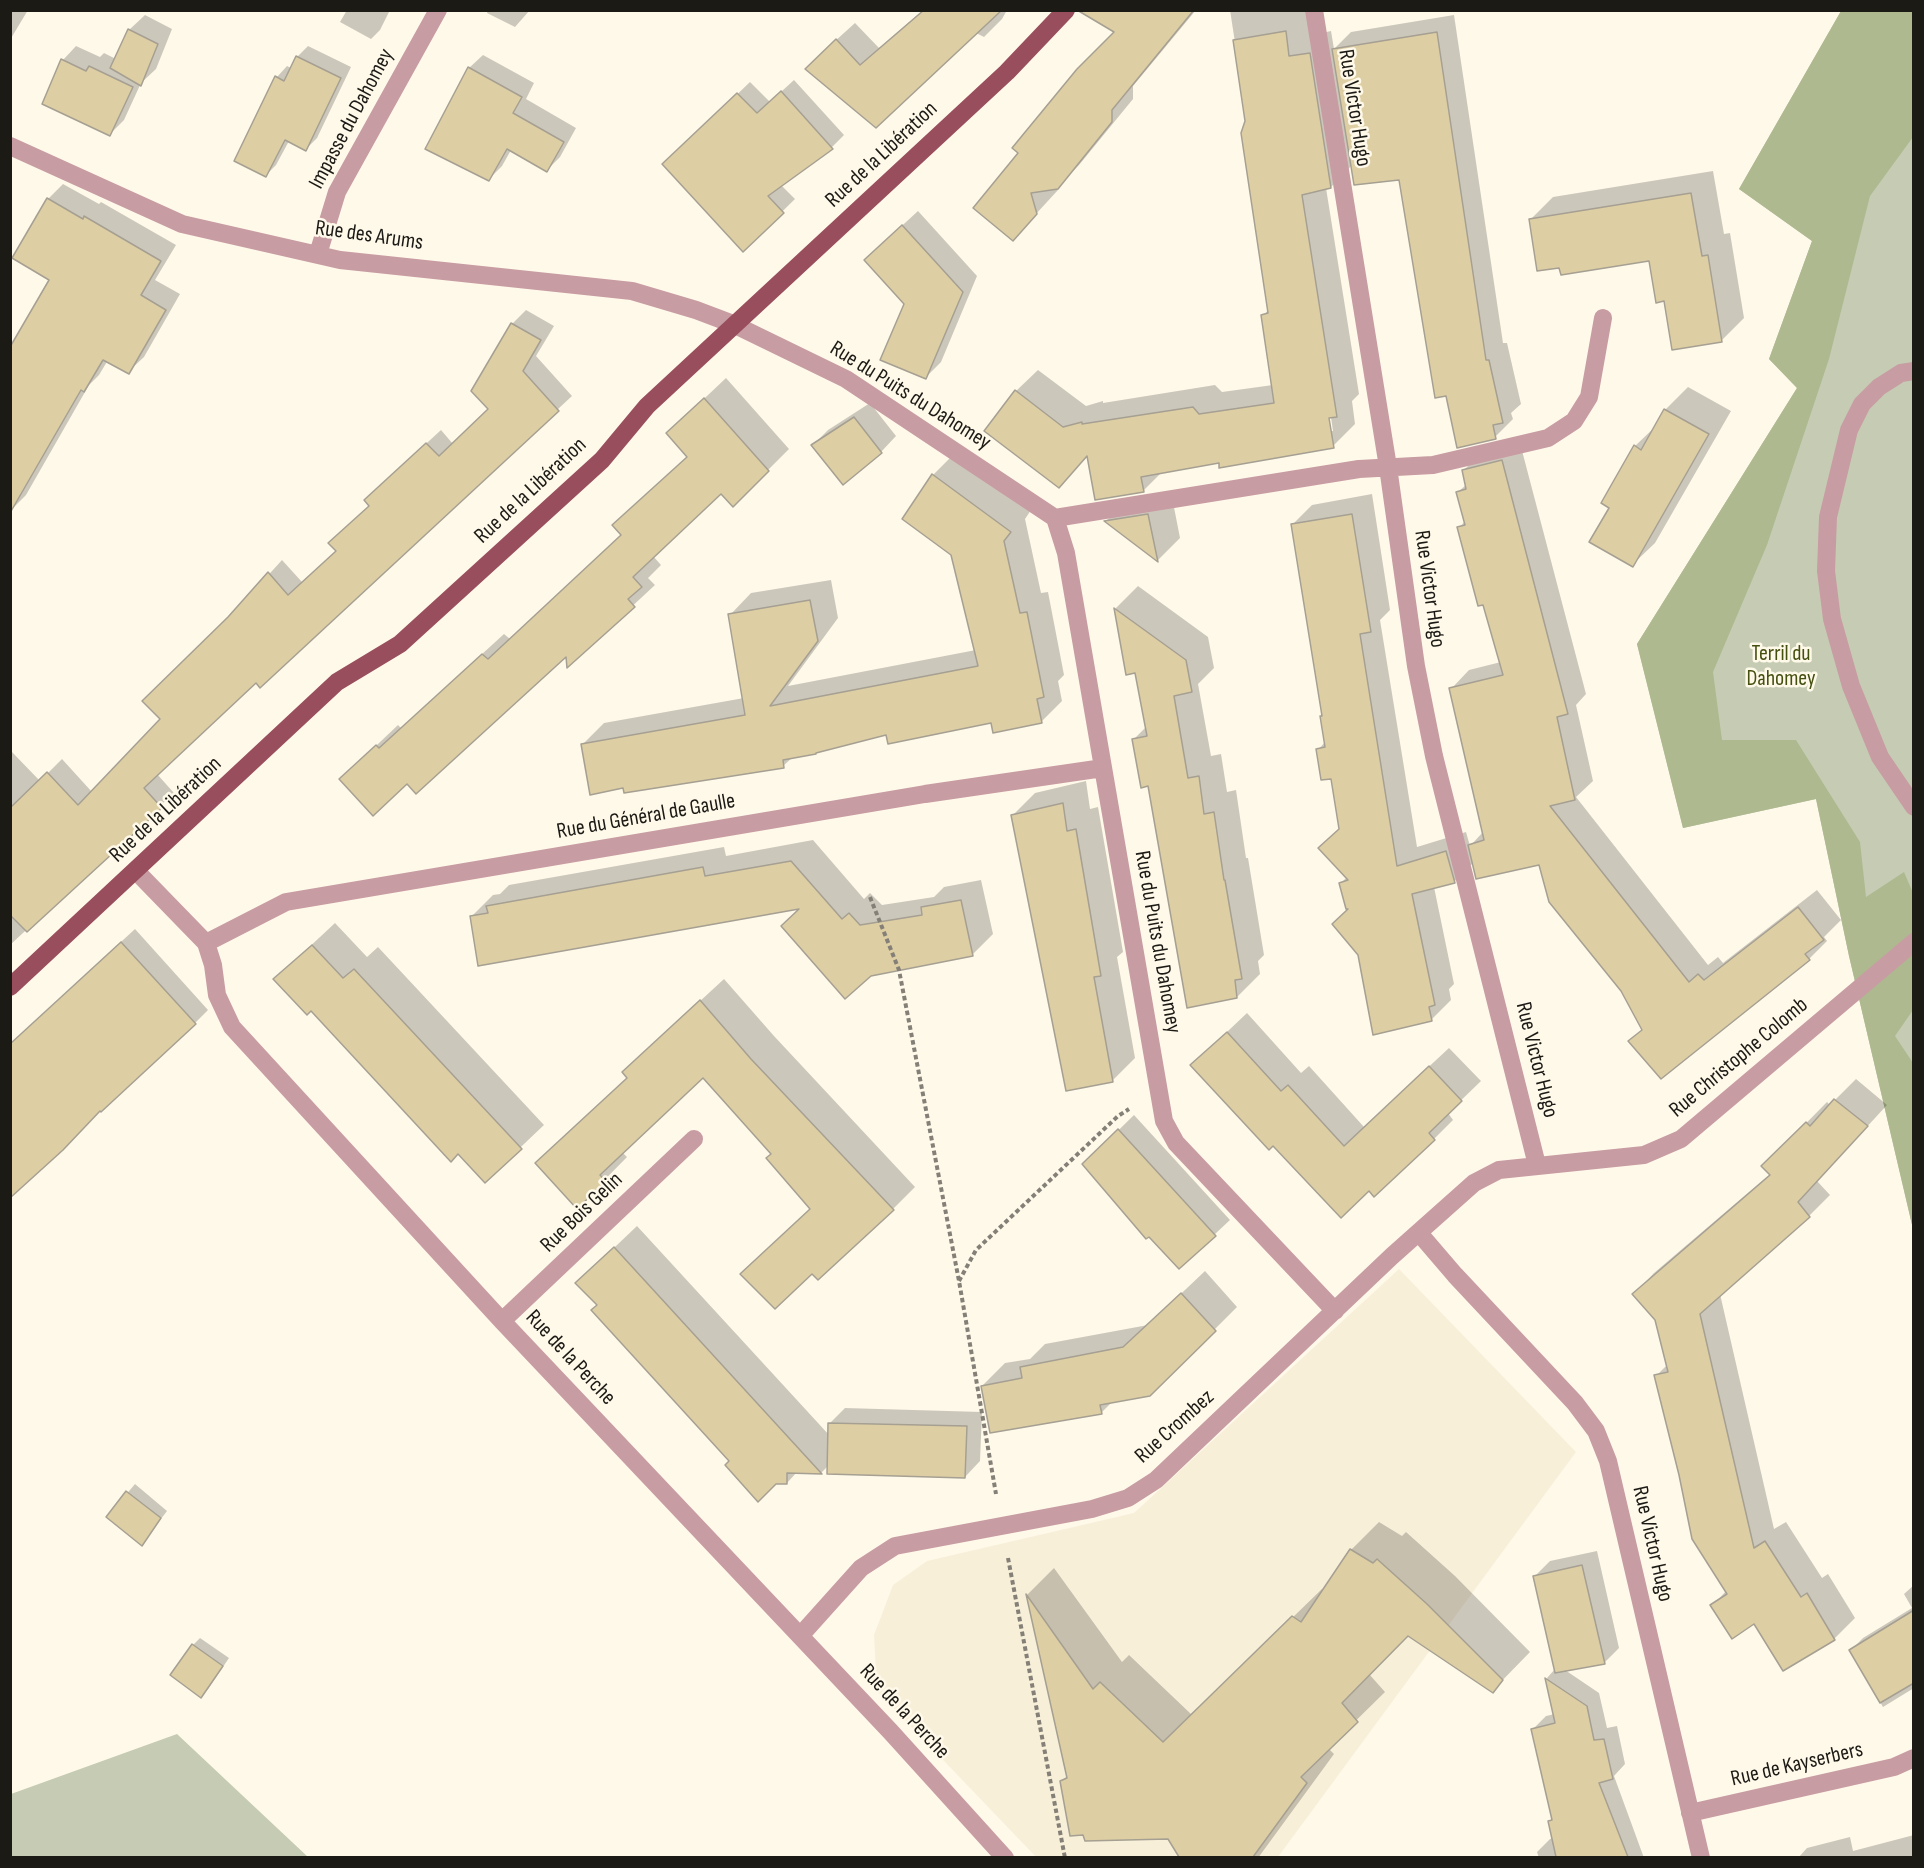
<!DOCTYPE html>
<meta charset="utf-8">
<style>
body{margin:0}
#map{position:relative;width:1924px;height:1868px;overflow:hidden;background:#fff9ea;font-family:"Sofia Sans Condensed",sans-serif}
canvas{display:block}
.frame{position:absolute;inset:0;border:12px solid #1c1a15;pointer-events:none}
</style>
<div id="map">
<canvas width="1924" height="1868"></canvas>
<div class="frame"></div>
</div>
<script>
const ctx = document.querySelector('canvas').getContext('2d');
ctx.lineJoin = 'round';
function paint(path, color) { ctx.fillStyle = color; ctx.fill(path, 'evenodd'); }
const shape = rows => new Path2D(rows.map(r => 'M' + r).join(''));
function strokePath(path, color, width, dash) { ctx.strokeStyle = color; ctx.lineWidth = width; ctx.lineCap = dash ? 'butt' : 'round'; ctx.setLineDash(dash || []); ctx.stroke(path); }
function drawText(font, color, halo, rows, align = 'center') {
  ctx.font = font + ' "Sofia Sans Condensed",sans-serif'; ctx.lineWidth = 5; ctx.setLineDash([]); ctx.textBaseline = 'middle'; ctx.strokeStyle = halo; ctx.fillStyle = color; for (const [text, x, y, turn = 0] of rows) {
    ctx.save(); ctx.translate(x, y); ctx.rotate((+turn || 0) * Math.PI / 180); ctx.textAlign = isNaN(turn) ? turn : align; if (halo) ctx.strokeText(text, 0, 0); ctx.fillText(text, 0, 0); ctx.restore();
  }
}
const built = shape([
 [1399,1269,1576,1452,1278,1857,1036,1857,877,1691,874,1635,893,1585,927,1561,1134,1513]
]);
const green = shape([
 [1841,11,1913,11,1913,1229,1849,956,1816,799,1683,828,1637,644,1797,388,1769,359,1812,241,1739,189],
 [177,1734,308,1857,11,1857,11,1794]
]);
const forest = shape([
 [1841,11,1913,11,1913,137,1870,196,1829,359,1767,545,1713,672,1722,740,1796,740,1860,842,1866,897,1904,872,1913,893,1913,1010,1895,1036,1913,1063,1913,1229,1849,956,1816,799,1683,828,1637,644,1797,388,1769,359,1812,241,1739,189]
]);
const shadow = shape([
 [10,10,28,10,10,40],
 [347,10,390,10,380,30,371,39,340,22],
 [488,10,530,10,515,27,487,13],
 [923,10,1007,10,1002,19,984,37,976,33,876,126,824,51,855,23,879,48],
 [1129,10,1196,10,1133,86,1133,99,1079,165,1057,187,1058,190,1013,239,975,208,1117,32],
 [1230,10,1313,10,1317,34,1331,31,1334,49,1351,32,1454,15,1503,343,1507,343,1521,404,1511,413,1513,419,1495,437,1400,179,1352,165,1331,187,1326,188,1359,394,1352,401,1355,424,1333,446,1220,462,1162,472,1143,491,1089,455,1059,486,1016,391,1038,370,1086,406,1103,401,1103,403,1215,385,1222,392,1273,385,1263,316,1269,309,1247,121],
 [1330,410,1333,431,1330,431,1327,411],
 [145,15,172,29,156,69,141,83,124,120,110,134,63,60,76,46,100,57,104,53,116,59,129,30],
 [308,46,351,67,317,138,306,149,289,141,276,165,265,176,277,77,287,66,291,68,297,57],
 [483,55,534,83,526,99,576,128,560,157,547,170,511,150,502,166,489,179,469,68],
 [794,80,844,135,832,147,781,185,795,199,743,250,677,152,750,82,770,102],
 [1713,171,1724,234,1730,233,1744,318,1721,341,1665,299,1651,259,1560,266,1530,220,1553,197],
 [63,184,99,204,101,202,176,245,155,280,180,294,144,357,128,372,108,360,99,375,89,385,26,495,11,510,51,279,48,199],
 [918,211,977,276,941,362,926,377,905,304,881,245],
 [526,310,554,326,536,356,572,396,260,686,256,681,157,774,174,793,10,945,10,754,12,752,40,781,62,759,92,792,162,719,232,615,282,560,302,582,337,550,371,505,380,486,441,430,453,444,490,409,512,324],
 [726,378,789,449,733,505,721,492,653,556,661,565,648,578,655,585,569,665,567,654,407,782,341,779,398,725,401,728,504,634,510,639,623,534,614,525,688,456,689,413],
 [1688,387,1731,411,1655,543,1632,565,1611,507,1635,446,1657,425,1665,410],
 [870,403,896,436,881,452,843,483,813,445,828,430],
 [1520,443,1586,694,1576,705,1593,781,1576,797,1708,965,1718,957,1723,963,1817,890,1841,920,1824,937,1827,941,1809,959,1630,1041,1643,1029,1622,991,1540,863,1474,862,1454,882,1434,887,1454,984,1449,989,1451,1000,1431,1020,1352,906,1341,883,1347,877,1320,848,1340,828,1333,778,1318,750,1325,742,1323,716,1292,525,1312,505,1372,494,1390,610,1380,620,1417,847,1466,832,1470,846,1484,831,1451,689,1469,670,1501,662,1484,603,1459,528,1465,521,1458,492,1467,484,1464,470,1482,452],
 [954,454,1031,510,1025,519,1041,593,1048,592,1064,675,1058,681,1062,701,1041,722,993,722,887,733,793,757,783,766,624,787,583,744,604,723,744,698,730,615,751,593,831,580,838,618,788,686,976,650,952,554,904,519,933,475],
 [1171,492,1180,538,1158,560,1106,521,1129,499],
 [1138,586,1208,637,1214,668,1198,684,1211,756,1221,754,1227,792,1236,790,1246,858,1248,858,1264,955,1258,961,1260,974,1237,997,1149,784,1133,740,1147,726,1136,671,1128,673,1116,608],
 [1086,781,1090,809,1098,807,1123,952,1117,957,1135,1058,1112,1081,1012,816,1035,793],
 [813,840,864,899,870,893,882,905,934,897,944,887,981,880,993,934,972,955,870,975,802,907,472,916,493,895,500,894,509,885,724,847,726,856],
 [335,923,367,957,378,947,544,1125,485,1181,458,1152,312,1009,275,979],
 [135,929,208,1010,195,1023,10,1044],
 [724,979,774,1036,915,1187,893,1209,811,1208,773,1154,703,1076,622,1152,627,1157,578,1207,628,1077,647,1050],
 [1247,1013,1301,1073,1309,1066,1364,1127,1449,1048,1481,1081,1448,1113,1453,1120,1434,1139,1369,1189,1273,1144,1192,1065],
 [1856,1079,1887,1105,1817,1181,1830,1195,1809,1216,1720,1294,1774,1529,1786,1522,1822,1578,1828,1574,1855,1618,1834,1639,1755,1622,1712,1606,1727,1590,1680,1475,1656,1376,1668,1364,1657,1319,1634,1294,1654,1273,1770,1174,1764,1166,1827,1102,1830,1105],
 [1134,1115,1230,1220,1214,1235,1084,1164],
 [637,1226,830,1436,830,1423,845,1408,982,1412,980,1461,965,1477,829,1465,821,1473,797,1472,787,1483,731,1461,599,1305,577,1283],
 [1205,1271,1237,1307,1211,1333,1113,1401,1101,1413,982,1386,1005,1363,1030,1359,1045,1344,1148,1325],
 [135,1484,167,1511,142,1544,108,1516],
 [1379,1522,1402,1536,1406,1532,1455,1576,1530,1652,1492,1691,1408,1635,1369,1674,1385,1692,1328,1748,1334,1754,1258,1858,1181,1858,1169,1837,1061,1782,1068,1775,1027,1595,1054,1568,1122,1662,1129,1655,1192,1715,1322,1589,1324,1590,1351,1550],
 [1597,1551,1619,1648,1604,1663,1565,1670,1599,1693,1607,1728,1617,1726,1625,1764,1614,1776,1644,1858,1539,1858,1537,1852,1550,1839,1553,1838,1549,1822,1553,1818,1533,1729,1546,1716,1555,1714,1547,1678,1555,1669,1534,1577,1550,1561],
 [1914,1585,1914,1688,1883,1707,1850,1651,1863,1638,1912,1608,1904,1594],
 [200,1638,229,1658,208,1689,201,1696,193,1645],
 [1914,1835,1914,1858,1798,1858,1807,1848,1850,1837,1853,1851]
]);
const building = shape([
 [924,10,1002,10,876,128,805,69,836,39,860,65,924,10],
 [1077,10,1194,10,1112,110,1112,122,1058,189,1031,193,1037,214,1013,241,973,208,1018,153,1012,148,1077,69,1114,32,1077,10],
 [128,29,158,44,141,86,110,68,128,29],
 [1286,31,1289,56,1310,53,1331,188,1302,195,1337,417,1329,418,1334,448,1219,468,1219,463,1141,477,1144,492,1095,500,1087,456,1059,488,984,431,1015,390,1063,427,1082,422,1082,424,1193,407,1199,414,1274,403,1261,315,1268,313,1241,133,1245,121,1233,40,1286,31],
 [1437,32,1486,360,1489,360,1503,423,1493,425,1496,439,1457,448,1446,396,1435,398,1399,180,1354,185,1332,49,1437,32],
 [296,56,341,78,306,151,285,140,266,177,234,161,275,76,284,81,296,56],
 [61,59,86,71,89,66,133,87,110,136,42,104,61,59],
 [468,67,522,97,513,113,564,142,547,172,507,149,489,181,425,149,468,67],
 [781,91,833,149,768,196,784,213,743,252,662,164,737,93,757,113,781,91],
 [1691,193,1702,256,1708,255,1722,342,1672,350,1664,301,1656,303,1649,261,1561,275,1559,268,1537,271,1529,219,1691,193],
 [47,198,83,219,84,216,161,261,141,295,166,310,129,374,103,360,84,392,81,390,10,513,10,347,49,280,12,258,47,198],
 [902,225,963,292,926,379,880,360,904,304,864,260,902,225],
 [511,323,541,340,523,371,559,411,260,688,256,683,144,788,162,808,27,932,10,915,10,808,47,772,78,805,160,719,142,701,228,617,268,572,288,595,336,551,328,543,369,506,364,500,426,443,439,456,488,409,471,391,511,323],
 [704,398,769,471,733,507,721,494,633,577,642,587,628,599,635,607,567,668,566,657,416,794,407,784,373,816,339,779,376,745,379,748,482,654,488,659,621,535,612,525,687,457,666,433,704,398],
 [1664,409,1709,434,1633,567,1589,542,1609,508,1601,503,1634,445,1641,450,1664,409],
 [854,417,882,453,843,485,811,445,854,417],
 [1502,460,1568,714,1557,717,1575,800,1550,806,1689,982,1698,974,1704,980,1798,907,1824,940,1805,954,1810,960,1661,1079,1628,1041,1642,1030,1621,991,1549,902,1539,865,1476,879,1468,845,1484,840,1449,688,1503,675,1483,605,1478,606,1457,527,1465,525,1456,492,1466,489,1462,470,1502,460],
 [932,474,1011,532,1004,541,1020,613,1027,612,1044,697,1037,699,1042,723,993,733,991,723,888,744,886,735,816,753,816,754,783,760,784,768,624,793,623,788,590,795,581,744,745,715,728,614,810,600,818,641,770,706,978,666,951,555,902,519,932,474],
 [1148,514,1158,562,1104,521,1148,514],
 [1352,514,1371,632,1360,634,1397,866,1446,851,1455,883,1412,894,1435,1005,1429,1007,1432,1021,1373,1035,1358,955,1332,924,1348,909,1346,909,1339,883,1348,880,1318,848,1339,829,1331,779,1321,780,1316,749,1325,747,1320,716,1322,716,1291,524,1352,514],
 [1114,608,1186,660,1192,692,1174,696,1188,778,1199,776,1204,814,1214,812,1224,880,1225,880,1242,979,1235,980,1237,998,1187,1008,1148,786,1141,788,1132,739,1147,736,1135,673,1126,675,1114,608],
 [1063,803,1067,831,1076,829,1101,976,1094,977,1113,1082,1066,1091,1011,815,1063,803],
 [791,861,842,919,849,913,860,925,922,915,921,907,961,900,973,956,871,976,845,999,781,926,799,909,478,966,470,916,488,913,486,906,703,867,705,876,791,861],
 [121,942,196,1024,101,1112,100,1111,63,1150,10,1198,10,1044,121,942],
 [312,945,343,978,354,969,522,1149,485,1183,458,1154,451,1162,311,1011,307,1015,273,979,312,945],
 [700,1000,751,1059,894,1210,818,1280,812,1274,775,1309,740,1274,810,1209,766,1158,771,1154,703,1078,600,1175,606,1181,577,1209,535,1163,627,1078,622,1072,700,1000],
 [1227,1032,1281,1091,1288,1085,1344,1146,1429,1066,1462,1101,1429,1133,1435,1140,1374,1197,1369,1191,1341,1218,1273,1146,1269,1150,1190,1065,1227,1032],
 [1834,1099,1868,1126,1798,1202,1810,1217,1700,1314,1754,1548,1765,1541,1801,1597,1807,1593,1835,1640,1783,1671,1754,1624,1732,1639,1710,1605,1727,1594,1692,1539,1679,1475,1654,1375,1668,1372,1655,1320,1632,1294,1770,1175,1761,1166,1806,1122,1810,1126,1834,1099],
 [1118,1129,1216,1236,1179,1269,1149,1237,1146,1239,1082,1164,1118,1129],
 [614,1247,822,1474,787,1473,787,1484,776,1484,758,1502,725,1465,729,1461,591,1310,597,1305,575,1283,614,1247],
 [1181,1293,1216,1331,1150,1396,1100,1405,1102,1414,990,1433,981,1386,1022,1378,1020,1367,1123,1347,1181,1293],
 [828,1423,967,1426,965,1478,827,1474,828,1423],
 [126,1491,161,1518,142,1546,106,1517,126,1491],
 [1350,1549,1373,1563,1377,1559,1427,1604,1503,1680,1493,1693,1408,1636,1342,1703,1358,1722,1301,1777,1307,1783,1253,1857,1179,1857,1168,1839,1085,1841,1083,1835,1070,1836,1060,1781,1067,1778,1026,1594,1093,1689,1100,1682,1163,1742,1292,1616,1301,1622,1350,1549],
 [1582,1565,1605,1664,1555,1673,1533,1576,1582,1565],
 [1914,1610,1914,1683,1880,1703,1849,1650,1914,1610],
 [192,1644,223,1666,201,1698,170,1675,192,1644],
 [1545,1678,1587,1706,1594,1740,1604,1739,1613,1779,1599,1783,1628,1857,1556,1857,1548,1821,1552,1820,1531,1729,1555,1723,1545,1678]
]);
const path = shape([
 [870,897,899,970,959,1281,996,1494],
 [959,1281,976,1250,1118,1116,1129,1109],
 [1008,1558,1065,1858]
]);
const minor = shape([
 [1314,10,1388,467,1416,666,1434,756,1537,1165],
 [10,146,182,224,340,260,632,291,696,310,733,324,846,379,1055,518,1066,553,1164,1121,1176,1143,1335,1311],
 [318,254,337,192,438,10],
 [1914,371,1901,373,1879,387,1862,404,1849,430,1828,517,1826,571,1832,619,1851,686,1880,757,1914,807],
 [1055,518,1359,469,1433,465,1548,438,1574,421,1589,397,1603,318],
 [136,871,206,943,213,965,217,995,232,1027,502,1321,890,1731,1005,1858],
 [206,943,286,902,925,794,1103,768],
 [1419,1233,1455,1275,1575,1403,1596,1431,1608,1461,1701,1858],
 [502,1321,694,1139],
 [800,1636,861,1568,895,1546,1092,1509,1128,1498,1156,1480,1392,1256,1474,1183,1499,1170,1644,1155,1681,1139,1914,942],
 [1690,1813,1894,1767,1914,1758]
]);
const major = shape([
 [10,987,337,682,400,644,602,460,647,406,1007,72,1066,10]
]);
const streetNames = [
 ["Rue Victor Hugo",1354,108,81],
 ["Impasse du Dahomey",352,119,-62],
 ["Rue de la Libération",882,155,-43],
 ["Rue des Arums",369,236,8],
 ["Rue du Puits du Dahomey",910,396,32],
 ["Rue de la Libération",531,491,-43],
 ["Rue Victor Hugo",1429,589,82],
 ["Rue de la Libération",166,810,-43],
 ["Rue du Général de Gaulle",646,817,-10],
 ["Rue du Puits du Dahomey",1157,942,80],
 ["Rue Christophe Colomb",1739,1058,-40],
 ["Rue Victor Hugo",1536,1060,76],
 ["Rue Bois Gelin",582,1213,-44],
 ["Rue de la Perche",570,1358,47],
 ["Rue Crombez",1175,1427,-42],
 ["Rue Victor Hugo",1652,1544,77],
 ["Rue de la Perche",904,1712,47],
 ["Rue de Kayserbers",1797,1765,-13]
];
const parkNames = [
 ["Terril du",1781,654],
 ["Dahomey",1781,679]
];
paint(built, '#f8efd9');
paint(green, '#c5ccb3');
paint(forest, '#aeb990');
paint(shadow, '#0003');
paint(building, '#decea4');
strokePath(building, '#a5a092', 1.5);
strokePath(path, '#848077', 4, [4.5, 3]);
strokePath(minor, '#c89ca3', 18);
strokePath(major, '#984e5d', 18);
drawText('22px', '#1c1a15', '#fff9ea', streetNames);
drawText('22px', '#44500f', '#fff9ea', parkNames);
</script>
